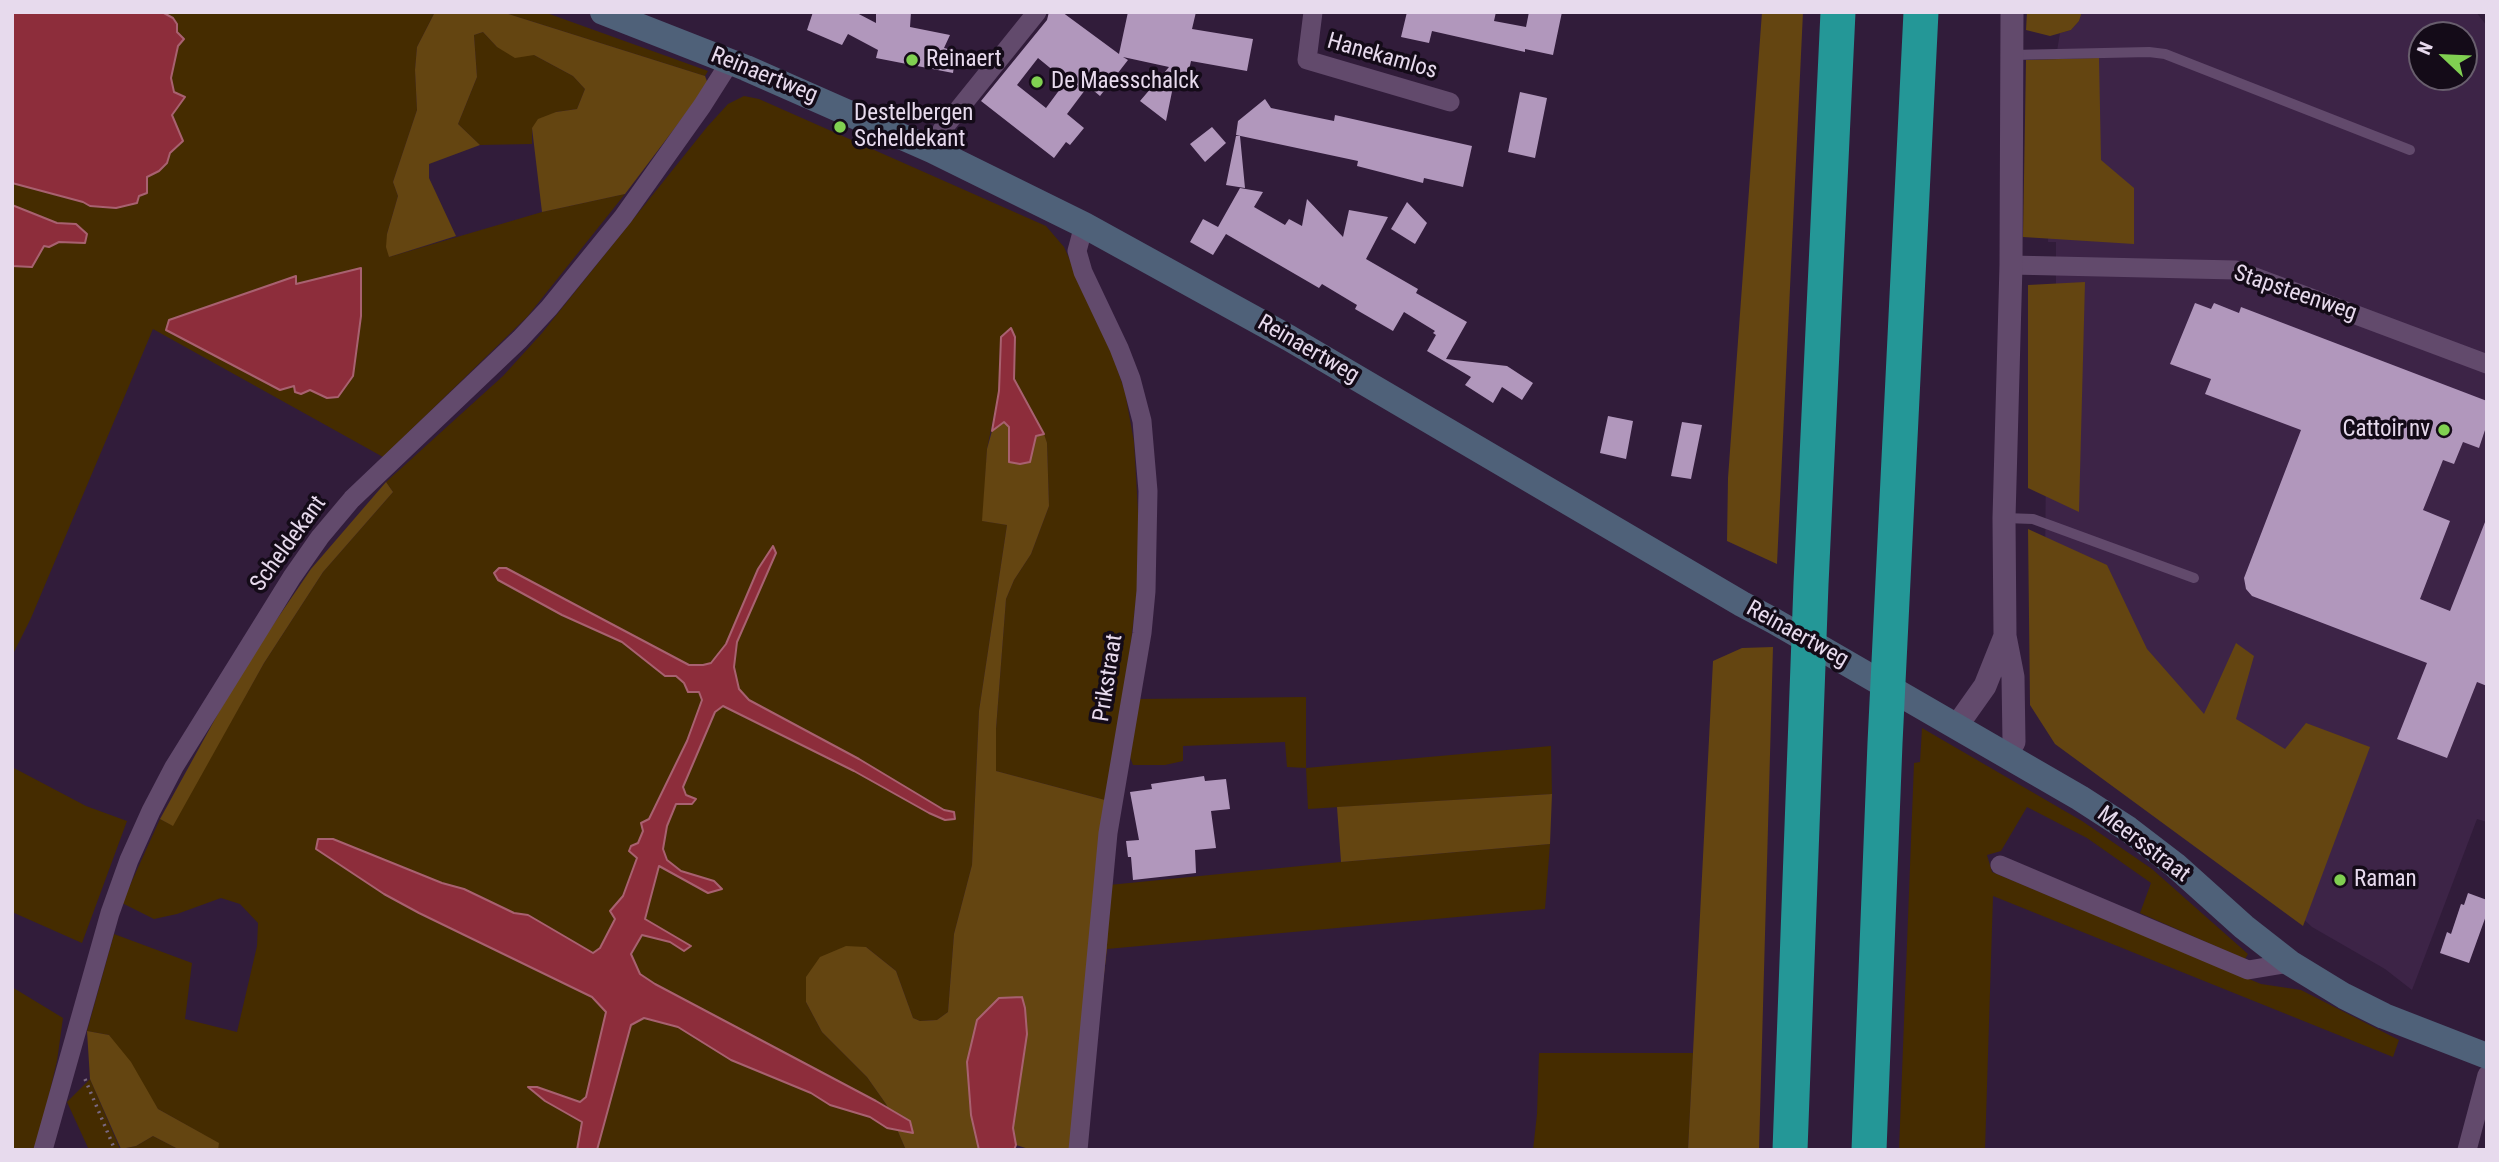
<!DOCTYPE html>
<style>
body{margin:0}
#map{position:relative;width:2499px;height:1162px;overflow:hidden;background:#311c3a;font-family:"Roboto Condensed",sans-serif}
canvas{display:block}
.frame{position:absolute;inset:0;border:14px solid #e7daed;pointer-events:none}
.north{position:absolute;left:2408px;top:21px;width:70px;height:70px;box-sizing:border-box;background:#140b18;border:2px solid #685e6d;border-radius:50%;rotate:293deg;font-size:19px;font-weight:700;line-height:28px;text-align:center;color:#e7daed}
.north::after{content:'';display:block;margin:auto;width:24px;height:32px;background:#80d051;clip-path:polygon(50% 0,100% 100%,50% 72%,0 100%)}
</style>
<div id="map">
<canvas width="2499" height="1162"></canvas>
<div class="frame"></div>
<div class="north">N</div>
</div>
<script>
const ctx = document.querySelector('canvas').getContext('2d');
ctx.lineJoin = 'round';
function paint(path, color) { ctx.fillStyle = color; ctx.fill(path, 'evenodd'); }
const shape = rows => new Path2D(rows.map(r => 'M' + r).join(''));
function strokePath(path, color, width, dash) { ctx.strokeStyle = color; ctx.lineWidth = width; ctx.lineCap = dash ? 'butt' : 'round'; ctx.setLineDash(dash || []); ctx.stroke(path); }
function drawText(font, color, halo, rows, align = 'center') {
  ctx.font = font + ' "Roboto Condensed",sans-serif'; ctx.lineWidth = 7; ctx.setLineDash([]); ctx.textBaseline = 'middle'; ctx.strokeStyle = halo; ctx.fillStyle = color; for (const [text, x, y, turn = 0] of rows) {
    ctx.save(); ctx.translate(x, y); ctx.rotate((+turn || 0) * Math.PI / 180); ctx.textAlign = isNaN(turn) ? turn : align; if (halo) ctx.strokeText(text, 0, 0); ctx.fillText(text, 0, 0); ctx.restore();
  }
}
const built = shape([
 [2082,12,2476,12,2487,26,2487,822,2477,819,2412,990,2385,969,2312,927,2203,827,2044,673,2047,352,2056,286,2056,242,2048,242,2051,87,2060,33,2071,30,2079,21],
 [2422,35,2464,35,2464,77,2422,77]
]);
const green = shape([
 [12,12,435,12,417,47,415,70,417,110,393,182,398,196,387,234,389,257,542,212,625,194,527,317,383,457,153,329,31,618,12,656],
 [502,12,544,12,708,71,705,76],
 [483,32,497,47,534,55,573,76,585,89,577,109,556,112,532,128,532,144,480,145,458,124,477,77,474,35],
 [744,96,759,99,1046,226,1064,247,1113,356,1125,392,1134,442,1138,512,1138,583,1128,666,1105,800,996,771,996,729,1006,599,1014,580,1031,554,1049,506,1047,443,1014,379,1015,337,1000,345,999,391,987,449,983,521,1007,525,979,711,972,865,954,934,948,1012,937,1020,920,1021,913,1018,896,971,866,947,806,1002,822,1032,867,1077,886,1104,906,1150,218,1150,218,1143,158,1109,109,1035,87,1031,114,934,192,963,185,1019,237,1032,257,946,258,923,240,904,221,898,177,914,154,919,122,903,160,819,172,825,264,663,323,572,393,492,386,482,503,376,542,333,707,127,728,104],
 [1306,697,1306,768,1551,746,1552,794,1308,809,1306,768,1287,767,1285,742,1183,746,1183,761,1165,765,1133,765,1130,757,1139,699],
 [1922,728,2082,821,2152,869,2248,954,2245,959,2140,913,2151,883,2087,838,2027,807,2001,851,1987,855,1992,872,2261,984,2301,990,2399,1040,2393,1057,1993,896,1985,1150,1899,1150,1914,763,1920,762],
 [12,767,86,806,127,821,82,943,12,912],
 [1550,844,1545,909,1107,949,1109,885,1341,862],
 [12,987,63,1018,57,1061,36,1150,12,1150],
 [1539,1053,1693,1053,1688,1150,1533,1150,1537,1114],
 [90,1079,120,1149,136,1146,153,1136,180,1150,89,1150,67,1102]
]);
const forest = shape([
 [435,12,502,12,705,76,708,84,625,194,542,212,532,128,538,119,556,112,577,109,585,89,573,76,534,55,515,58,497,47,483,32,474,35,477,77,458,124,480,145,429,164,429,178,456,236,389,257,386,247,387,234,398,196,393,182,417,110,415,70,417,47],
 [1762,12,1803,12,1777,564,1727,541,1728,478],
 [2027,12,2082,12,2079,21,2071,30,2050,36,2026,30],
 [2099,58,2101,160,2134,188,2134,244,2023,237,2026,60],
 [2085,282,2079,511,2079,512,2028,488,2028,285],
 [1004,422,1009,427,1009,462,1032,445,1036,436,1044,434,1047,443,1049,506,1031,554,1014,580,1006,599,996,729,996,771,1105,800,1109,885,1107,949,1083,1150,1032,1150,1016,1145,1013,1128,971,1098,971,1115,979,1150,906,1150,886,1104,867,1077,822,1032,806,1002,806,977,820,957,846,946,866,947,896,971,913,1018,920,1021,937,1020,948,1012,954,934,972,865,979,711,1007,525,982,521,987,449,992,431],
 [386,482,393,492,323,572,264,663,173,826,160,819,241,672,311,569],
 [2028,529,2107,565,2147,649,2204,714,2236,643,2254,656,2236,719,2285,749,2306,723,2370,747,2303,926,2055,744,2030,705],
 [1773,647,1759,1150,1688,1150,1713,661,1742,648],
 [1552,794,1550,844,1341,862,1337,807],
 [87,1031,109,1035,131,1062,158,1109,219,1143,218,1150,180,1150,153,1136,136,1146,121,1149,90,1079]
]);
const water = shape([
 [12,12,162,12,173,18,177,24,177,32,184,39,178,46,171,78,174,92,185,97,172,115,183,141,170,153,167,163,159,171,147,177,147,193,139,196,137,203,116,208,90,206,83,202,12,183,12,12],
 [12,205,57,223,76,224,87,234,85,243,59,242,49,247,44,246,32,267,12,266,12,205],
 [361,268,361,316,353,376,338,397,327,398,310,390,301,394,295,392,294,386,280,390,166,330,169,320,296,276,296,284,361,268],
 [1011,328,1015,337,1014,379,1044,434,1036,436,1030,462,1020,464,1009,462,1009,427,1004,422,992,431,999,391,1001,337,1011,328],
 [773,546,776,553,737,642,734,667,739,689,749,700,859,759,944,810,954,812,955,819,945,820,929,813,854,771,723,706,715,712,683,787,686,795,696,799,692,804,676,804,667,826,663,849,667,860,681,871,714,881,722,889,708,893,659,866,645,919,691,946,684,951,670,942,642,935,631,954,640,974,655,984,876,1101,910,1121,913,1133,887,1128,870,1117,830,1105,811,1093,731,1060,678,1027,644,1018,631,1025,597,1150,577,1150,582,1122,545,1101,528,1087,537,1087,580,1102,586,1097,606,1012,592,997,419,913,384,894,316,849,318,839,333,839,442,883,464,889,514,913,528,915,593,953,600,948,615,919,610,911,623,896,637,858,629,851,631,846,638,843,643,831,641,823,649,819,687,741,702,700,699,692,688,692,684,683,676,676,665,676,622,642,562,615,498,580,494,573,499,568,506,568,689,665,703,665,711,663,726,644,758,569,773,546],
 [1022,997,1025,1008,1027,1034,1013,1128,1016,1145,1014,1150,979,1150,971,1115,967,1062,977,1020,999,998,1022,997]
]);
const building = shape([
 [813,12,855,12,876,23,876,12,911,12,910,27,950,35,944,48,956,51,953,73,876,58,878,50,848,34,842,45,807,30],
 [1049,12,1062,12,1119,54,1128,12,1196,12,1192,29,1253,39,1247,71,1191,61,1187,79,1175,77,1166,121,1140,101,1169,67,1123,57,1128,60,1100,96,1088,86,1067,114,1084,128,1070,145,1066,142,1054,158,981,101,1047,20],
 [1038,58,1066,81,1046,108,1017,85],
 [1407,12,1496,12,1494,21,1526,27,1529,12,1562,12,1553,55,1525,49,1525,52,1432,31,1429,43,1401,37],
 [1520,92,1547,98,1535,158,1508,152],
 [1265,99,1271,108,1334,121,1335,115,1472,146,1463,187,1424,178,1423,183,1357,166,1358,161,1236,135,1238,121],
 [1212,127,1226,143,1205,162,1190,144],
 [1236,136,1240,136,1245,188,1226,185],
 [1240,188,1263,192,1254,207,1285,225,1289,219,1302,226,1307,199,1343,237,1349,210,1388,217,1366,259,1418,289,1416,293,1467,322,1446,359,1507,366,1533,383,1522,400,1502,387,1493,403,1465,385,1471,377,1427,351,1436,335,1433,333,1435,331,1404,312,1393,331,1355,309,1357,305,1322,284,1319,288,1226,234,1213,255,1190,242,1203,219,1218,227],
 [1407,202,1427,223,1415,244,1391,229],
 [2195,303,2211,309,2214,303,2239,313,2241,307,2487,401,2487,424,2479,448,2463,442,2454,464,2443,460,2423,510,2450,521,2420,599,2450,611,2487,517,2487,686,2477,682,2447,758,2397,739,2427,663,2252,596,2246,589,2244,578,2301,430,2205,394,2211,379,2170,364],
 [1608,416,1633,421,1626,459,1600,453],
 [1682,422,1702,425,1691,479,1671,476],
 [1204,776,1205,781,1226,779,1230,809,1211,811,1216,848,1195,850,1196,873,1133,880,1131,857,1128,857,1126,841,1139,840,1130,792,1152,789,1151,784],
 [2468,893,2487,900,2487,913,2469,963,2440,953,2447,932,2451,934,2461,904,2464,905]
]);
const path = shape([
 [85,1079,115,1150]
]);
const service = shape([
 [2012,55,2149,52,2165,54,2410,150],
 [2005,518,2033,519,2194,578]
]);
const minor = shape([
 [1313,12,1307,60,1450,102],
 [932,150,942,130,1037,12],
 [2011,265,2236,270,2487,364],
 [2000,865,2248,970,2290,963],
 [43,1150,110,913,129,860,151,811,174,767,292,577,320,537,352,499,520,339,549,308,623,217,702,106,730,62],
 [1078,1150,1108,833,1142,633,1146,591,1148,491,1142,421,1131,379,1119,348,1083,272,1077,251,1084,225],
 [2467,1150,2487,1075]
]);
const tertiary = shape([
 [1956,727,1985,686,2005,636],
 [2006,755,2014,742,2013,677,2005,636,2004,518,2011,265,2012,12]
]);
const secondary = shape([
 [603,12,746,68,932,150,1084,225,1289,338,1742,604,1774,621,2080,798,2128,829,2175,865,2244,927,2290,963,2344,996,2384,1016,2487,1056]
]);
const motorway = shape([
 [1790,1150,1811,584,1838,12],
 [1869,1150,1885,743,1921,12]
]);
const markers = [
 [912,60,7,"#80d051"],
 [1037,82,7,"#80d051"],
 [840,127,7,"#80d051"],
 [2444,430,7,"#80d051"],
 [2340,880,7,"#80d051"]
];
const streetNames = [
 ["Hanekamlos",1382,57,16],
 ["Reinaertweg",764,76,22],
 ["Stapsteenweg",2295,294,19],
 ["Reinaertweg",1308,350,30],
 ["Scheldekant",289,544,-54],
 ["Reinaertweg",1797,635,29],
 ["Prikstraat",1109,678,-81],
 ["Meersstraat",2143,845,37]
];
const poiNames = [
 ["Reinaert",926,60],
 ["De Maesschalck",1051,82],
 ["Destelbergen",854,114],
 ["Scheldekant",854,140],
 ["Cattoir nv",2430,430,"right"],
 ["Raman",2354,880]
];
paint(built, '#3d2447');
paint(green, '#452c00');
paint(forest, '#644511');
paint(water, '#8d2d3b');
strokePath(water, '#a86170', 2);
paint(building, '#b197bc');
strokePath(path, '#796881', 3.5, [2, 5]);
strokePath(service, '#624a6c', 10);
strokePath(minor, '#624a6c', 19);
strokePath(tertiary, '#624a6c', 23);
strokePath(secondary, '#4f6179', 26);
strokePath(motorway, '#249797', 35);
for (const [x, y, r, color] of markers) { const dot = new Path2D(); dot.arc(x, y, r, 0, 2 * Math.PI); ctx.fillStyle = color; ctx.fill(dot); strokePath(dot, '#140b18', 2.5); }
drawText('23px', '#e7daed', '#140b18', streetNames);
drawText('23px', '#e7daed', '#140b18', poiNames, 'left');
</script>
